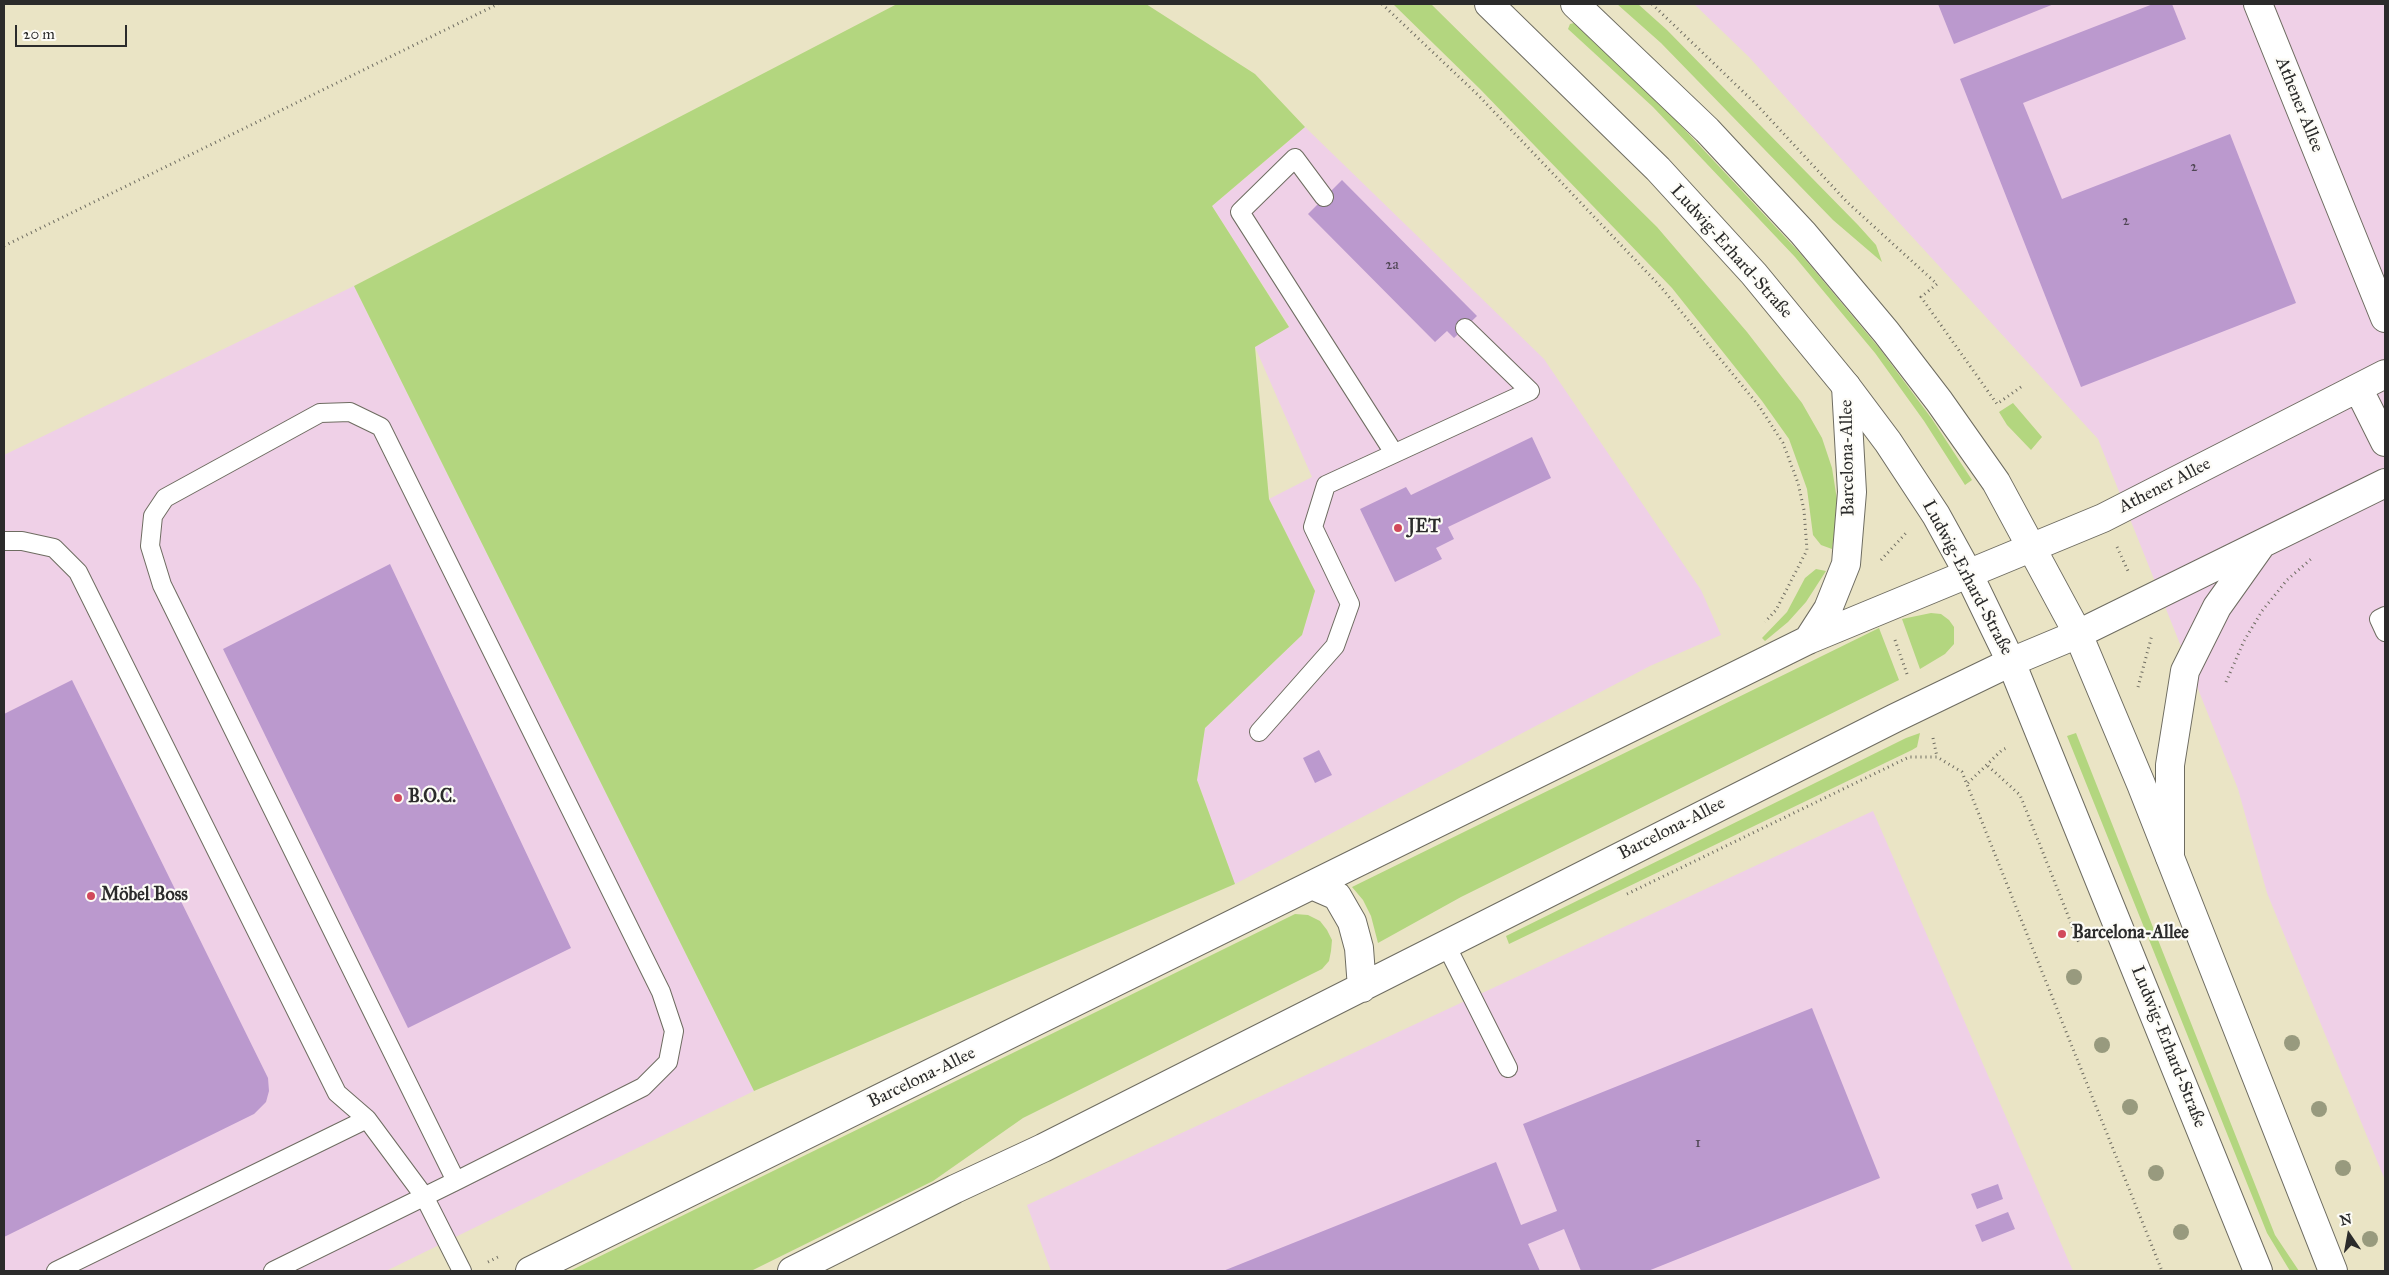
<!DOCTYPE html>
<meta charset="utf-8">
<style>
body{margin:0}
#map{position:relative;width:2389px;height:1275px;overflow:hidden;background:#eae4c5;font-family:"IM FELL Great Primer",serif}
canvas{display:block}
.frame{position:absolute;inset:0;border:5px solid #2b2b2b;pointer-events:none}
.north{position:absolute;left:2324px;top:1210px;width:50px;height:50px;-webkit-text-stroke:4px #fdfcf7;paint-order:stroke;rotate:348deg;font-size:14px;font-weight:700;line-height:20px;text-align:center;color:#2b2b2b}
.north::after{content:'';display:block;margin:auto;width:18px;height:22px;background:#2b2b2b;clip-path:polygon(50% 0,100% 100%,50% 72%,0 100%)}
.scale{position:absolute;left:15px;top:25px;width:112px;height:22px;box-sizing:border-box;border:2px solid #2b2b2b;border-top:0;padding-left:6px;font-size:15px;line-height:18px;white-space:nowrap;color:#2b2b2b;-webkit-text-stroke:4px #fdfcf7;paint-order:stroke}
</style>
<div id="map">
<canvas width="2389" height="1275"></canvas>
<div class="frame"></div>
<div class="north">N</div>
<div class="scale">20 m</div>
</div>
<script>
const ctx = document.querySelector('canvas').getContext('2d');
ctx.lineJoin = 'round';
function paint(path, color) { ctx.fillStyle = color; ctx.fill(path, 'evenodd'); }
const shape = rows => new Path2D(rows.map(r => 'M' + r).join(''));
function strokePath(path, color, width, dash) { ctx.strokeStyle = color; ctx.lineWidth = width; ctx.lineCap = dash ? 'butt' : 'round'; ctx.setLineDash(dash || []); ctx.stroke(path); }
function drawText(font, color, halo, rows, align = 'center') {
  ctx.font = font + ' "IM FELL Great Primer",serif'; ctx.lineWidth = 4.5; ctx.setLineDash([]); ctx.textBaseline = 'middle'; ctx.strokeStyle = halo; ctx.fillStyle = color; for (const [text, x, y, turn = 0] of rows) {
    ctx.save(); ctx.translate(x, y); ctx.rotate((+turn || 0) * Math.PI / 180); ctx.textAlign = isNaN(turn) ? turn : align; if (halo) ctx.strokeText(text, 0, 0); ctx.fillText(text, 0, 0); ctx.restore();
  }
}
const built = shape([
 [1694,4,2385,4,2385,1180,2267,893,2238,789,2098,439,1882,204,1749,57],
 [1305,127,1544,359,1701,590,1721,635,1650,666,1235,884,1197,780,1205,728,1302,635,1315,591,1269,499,1312,477,1255,347,1289,326,1212,206],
 [354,286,754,1091,386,1271,4,1271,4,455],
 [1873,811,2073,1271,1051,1271,1027,1205]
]);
const green = shape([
 [897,4,1146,4,1255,74,1305,127,1212,206,1289,327,1255,347,1269,499,1315,591,1302,635,1205,728,1197,780,1235,884,754,1091,354,286],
 [1393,4,1431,4,1657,227,1747,332,1802,403,1822,438,1832,468,1838,506,1832,549,1821,545,1813,535,1807,489,1789,439,1762,401,1672,288,1480,89],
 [1617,4,1638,4,1667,30,1858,225,1876,245,1882,262,1833,220,1661,43],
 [1574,23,1658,101,1799,252,1880,349,1932,419,1972,480,1965,485,1924,421,1875,353,1795,257,1653,107,1568,29,1570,24],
 [2013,403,2042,437,2031,450,2007,425,1999,412],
 [1816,569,1826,571,1806,602,1788,622,1765,641,1762,638,1787,612,1805,578],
 [1931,613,1941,614,1949,620,1954,627,1954,644,1945,654,1920,669,1902,619],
 [1879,628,1899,680,1461,897,1378,943,1371,916,1363,900,1352,887],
 [1920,733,1917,747,1912,750,1509,944,1506,936,1906,738],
 [2076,733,2275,1235,2299,1271,2290,1271,2267,1233,2067,736],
 [1295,914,1308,915,1320,921,1327,930,1332,940,1331,951,1329,961,1322,969,1023,1118,933,1181,751,1271,570,1271]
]);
const building = shape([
 [1938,4,2054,4,1954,44],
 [2153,4,2172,4,2186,39,2023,103,2062,199,2230,134,2296,303,2081,387,1960,79],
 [1342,180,1477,316,1454,338,1447,331,1435,342,1308,214],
 [1532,437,1551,478,1448,527,1454,539,1436,548,1442,559,1395,582,1360,509,1406,487,1411,495],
 [390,564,571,948,408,1028,223,649],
 [72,680,268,1078,269,1091,266,1102,254,1114,4,1237,4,714],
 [1319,750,1332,775,1315,783,1303,758],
 [1812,1008,1880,1178,1648,1271,1581,1271,1564,1229,1528,1244,1540,1271,1223,1271,1496,1162,1521,1225,1557,1211,1523,1124],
 [1998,1184,2003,1199,1977,1209,1971,1194],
 [2008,1212,2015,1229,1982,1242,1975,1225]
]);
const path = shape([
 [1382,4,1478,95,1660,286,1759,406,1783,443,1798,483,1804,510,1807,550,1776,610,1765,622],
 [1652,4,1756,104,1847,202,1937,284,1921,297,1997,404,2021,387],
 [4,246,498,4],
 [2117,547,2129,573],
 [1881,560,1907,532],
 [1895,640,1907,674],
 [2226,682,2244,641,2262,611,2287,580,2311,559],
 [2138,687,2152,635],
 [1933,738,1937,757],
 [1988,766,2020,795,2079,943],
 [1968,783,2002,750,2009,747],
 [1627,894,1909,757,1937,757,1962,772,2162,1271],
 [488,1262,500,1256]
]);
const lane = shape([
 [1324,197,1295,158,1240,212,1394,453],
 [4,541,22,541,54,548,78,572,337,1093,367,1119],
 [2385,616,2379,619,2385,632],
 [1259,732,1335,646,1350,604,1313,527,1326,485,1530,391,1465,328],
 [1445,943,1508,1068],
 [56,1271,367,1119,424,1196,462,1271],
 [273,1271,456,1181,643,1087,668,1062,674,1031,661,992,381,427,350,412,320,413,165,498,153,516,150,546,162,585,456,1181]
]);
const street = shape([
 [2258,4,2385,318],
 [2358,388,2385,442],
 [1808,640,1828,609,1846,564,1852,492,1846,386],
 [2170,857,2170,765,2185,671,2217,607,2261,545],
 [1314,886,1337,896,1352,922,1359,948,1362,988],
 [530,1271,1808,640,2103,518,2385,374],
 [792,1271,955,1189,1043,1148,1895,718,2011,662,2078,634,2385,483]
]);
const secondary = shape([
 [1489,4,1658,169,1754,274,1846,386,1888,442,1936,515,1968,573,2011,662,2258,1271],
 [1575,4,1707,130,1803,233,1886,332,1939,401,1996,482,2078,634,2141,784,2333,1271]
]);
const trees = [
 [2074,977],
 [2292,1043],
 [2102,1045],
 [2130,1107],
 [2319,1109],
 [2343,1168],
 [2156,1173],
 [2181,1232],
 [2370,1239]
];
const markers = [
 [1398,528,5,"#d1495b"],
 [398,798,5,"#d1495b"],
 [91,896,5,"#d1495b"],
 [2062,934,5,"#d1495b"]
];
const numberNames = [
 ["2",2194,167],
 ["2",2126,221],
 ["2a",1392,265],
 ["1",1698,1143]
];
const streetNames = [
 ["Athener Allee",2299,105,68],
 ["Ludwig-Erhard-Straße",1731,252,48],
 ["Barcelona-Allee",1848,458,-91],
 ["Athener Allee",2165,486,-27],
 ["Ludwig-Erhard-Straße",1967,578,62],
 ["Barcelona-Allee",1672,829,-27],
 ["Ludwig-Erhard-Straße",2168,1047,68],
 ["Barcelona-Allee",922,1078,-26]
];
const poiNames = [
 ["JET",1408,528],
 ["B.O.C.",408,798],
 ["Möbel Boss",101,896],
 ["Barcelona-Allee",2072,934]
];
paint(built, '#efd0e7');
paint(green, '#b3d67f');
paint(building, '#bb99ce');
strokePath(lane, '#6e6c61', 20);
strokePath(street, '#6e6c61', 30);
strokePath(secondary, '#6e6c61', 30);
strokePath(path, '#6e6c61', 3, [1, 4]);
strokePath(lane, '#fff', 18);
strokePath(street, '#fff', 28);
strokePath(secondary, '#fff', 28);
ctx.fillStyle = '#989a7e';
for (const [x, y] of trees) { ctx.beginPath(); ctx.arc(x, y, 8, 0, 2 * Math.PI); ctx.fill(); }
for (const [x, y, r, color] of markers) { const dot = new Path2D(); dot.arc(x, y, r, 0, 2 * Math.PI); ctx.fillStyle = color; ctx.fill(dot); strokePath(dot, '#fdfcf7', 2); }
drawText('15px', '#4f4654', null, numberNames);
drawText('18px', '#2b2b2b', '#fdfcf7', streetNames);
drawText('bold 18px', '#2b2b2b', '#fdfcf7', poiNames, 'left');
</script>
